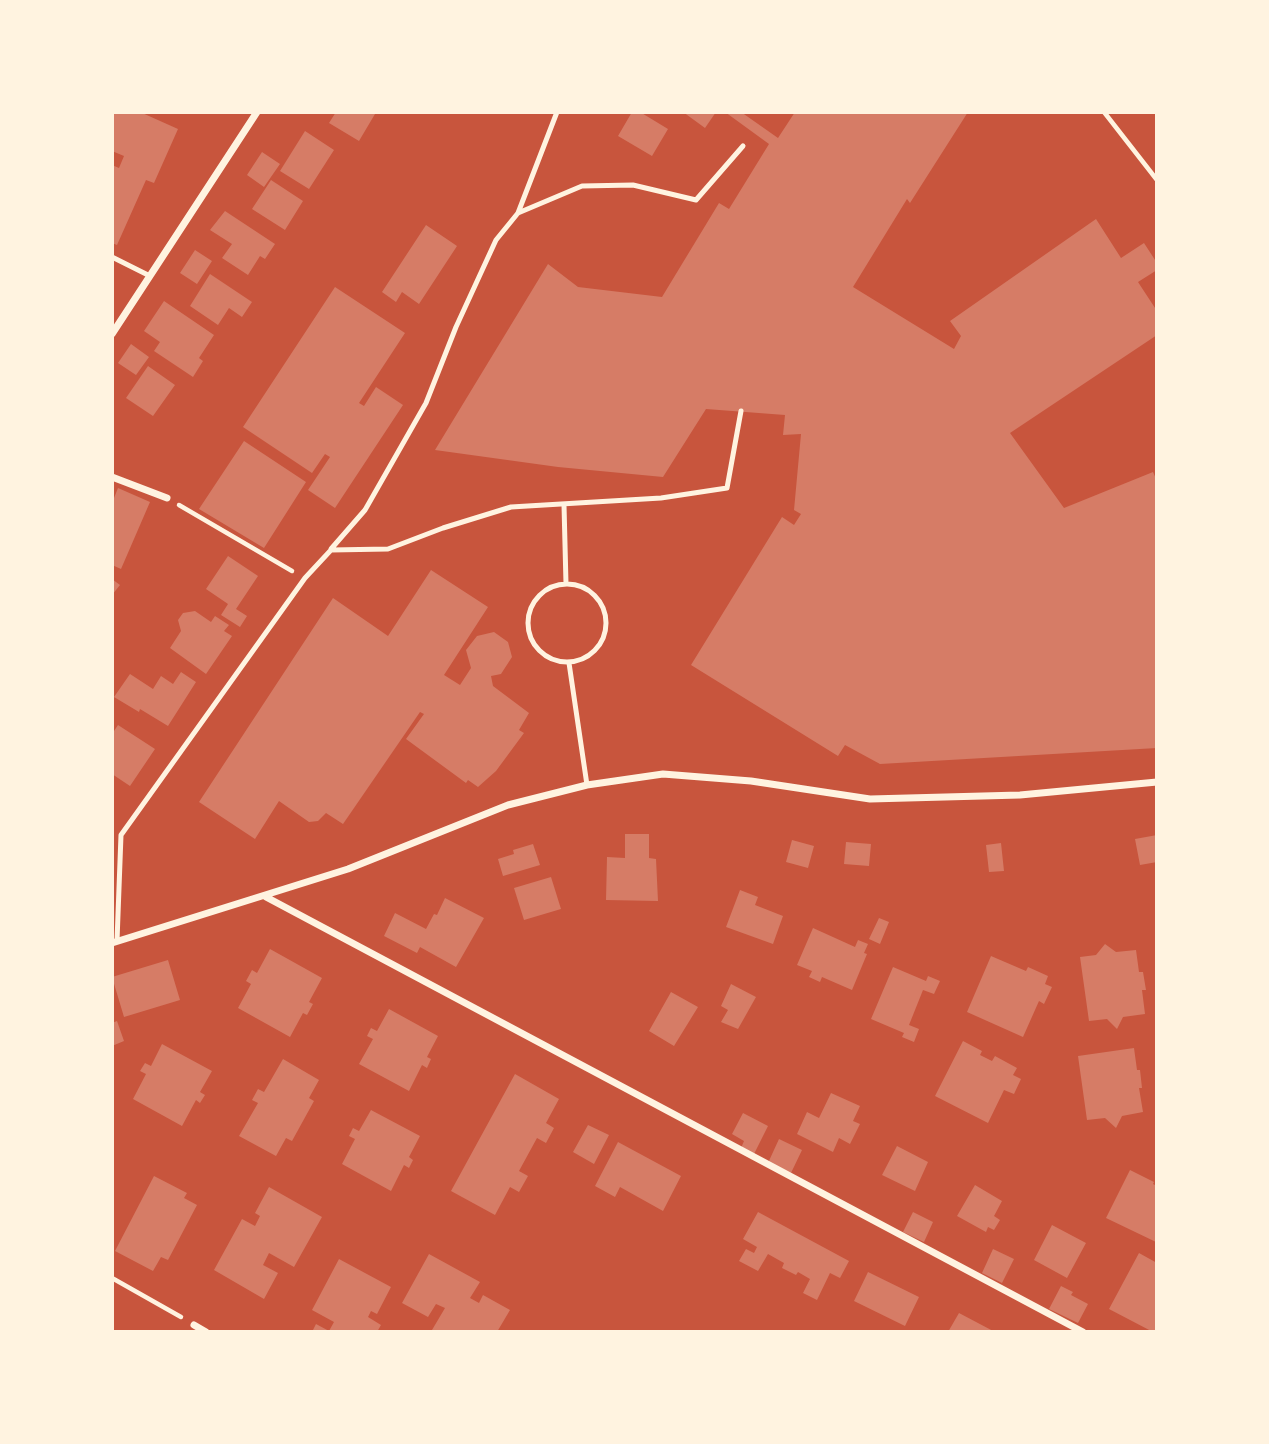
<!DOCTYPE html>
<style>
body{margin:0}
#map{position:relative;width:1269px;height:1444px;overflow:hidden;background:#c8553d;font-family:"Libre Baskerville",serif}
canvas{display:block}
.frame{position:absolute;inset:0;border:114px solid #fff3e0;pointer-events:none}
</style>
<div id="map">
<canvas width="1269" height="1444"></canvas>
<div class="frame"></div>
</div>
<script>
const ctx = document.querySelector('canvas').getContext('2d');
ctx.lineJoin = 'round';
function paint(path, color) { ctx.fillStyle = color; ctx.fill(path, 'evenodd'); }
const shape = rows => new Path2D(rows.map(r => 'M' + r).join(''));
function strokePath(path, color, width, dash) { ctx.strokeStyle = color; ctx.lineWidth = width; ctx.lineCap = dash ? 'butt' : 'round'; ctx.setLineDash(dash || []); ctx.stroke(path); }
const building = shape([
 [112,112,140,112,178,129,154,183,146,180,117,245,112,243,112,165,119,168,124,156,112,151],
 [336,112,373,112,375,114,359,141,329,123],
 [632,112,640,112,668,129,652,156,618,136],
 [683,112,716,112,705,128],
 [725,112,741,112,778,138,795,112,968,112,910,203,907,199,853,287,954,349,961,336,950,321,1096,219,1121,258,1144,243,1157,263,1157,270,1138,282,1157,311,1157,335,1010,433,1064,508,1153,472,1157,481,1157,748,880,764,845,745,838,756,691,665,782,517,794,525,801,514,794,510,801,434,783,435,785,415,706,409,663,477,558,467,435,450,548,264,578,287,662,297,719,203,729,209,769,144],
 [305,131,334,150,309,189,280,171],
 [262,152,280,164,264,187,247,175],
 [271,180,303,201,285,230,252,209],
 [225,211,275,244,265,259,260,256,248,275,222,258,232,244,210,230],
 [426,225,457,246,419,304,402,292,396,302,382,292],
 [195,250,212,261,197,284,180,273],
 [210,274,252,302,242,317,229,308,218,325,190,306],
 [335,287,405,333,359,403,364,406,376,387,403,405,335,508,308,490,330,457,325,454,312,473,243,427],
 [164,301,214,335,199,358,203,361,193,377,154,351,160,342,144,331],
 [131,344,149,357,136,375,118,363],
 [148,366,175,385,153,416,126,398],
 [244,441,306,482,264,548,199,509],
 [118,488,150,502,121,569,112,565,112,503],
 [228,556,258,576,236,609,247,616,240,627,221,615,228,604,206,589],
 [431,570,488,607,444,675,460,685,471,668,466,650,477,636,494,632,508,642,512,657,501,674,491,676,493,686,529,713,519,730,524,733,496,771,478,787,468,780,466,783,406,739,424,714,420,712,343,824,326,813,318,821,309,822,279,801,255,839,199,802,333,598,388,636],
 [112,579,120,585,112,595],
 [195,611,211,622,215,616,229,625,224,631,232,636,206,674,170,648,181,631,178,620,183,613],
 [181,672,196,682,168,726,140,709,139,712,114,697,130,674,153,689,161,676,173,684],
 [118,725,155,749,130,786,112,774,112,734],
 [625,834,649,834,649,858,656,859,658,901,606,900,607,857,625,858],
 [1157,835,1157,862,1140,865,1135,839],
 [792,840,814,846,808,868,786,862],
 [846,842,871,844,869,866,844,864],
 [1001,843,1004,871,989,872,986,845],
 [533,844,540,865,503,876,498,859,514,854,513,850],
 [551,877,561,909,524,920,514,888],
 [740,890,758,897,755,905,783,916,773,944,726,927],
 [445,898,484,918,456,967,420,947,417,953,384,936,395,913,426,929,434,914,437,915],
 [879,918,889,922,880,944,869,939],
 [813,928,855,947,858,940,868,944,864,953,867,954,852,990,822,977,820,982,809,977,812,971,797,965],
 [1105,944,1116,952,1136,950,1139,972,1143,972,1146,990,1142,990,1145,1014,1123,1017,1117,1029,1107,1019,1089,1021,1080,957,1096,955],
 [270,949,322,978,309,1002,313,1004,307,1015,303,1013,290,1037,238,1008,251,984,246,981,252,970,257,973],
 [991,956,1026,971,1028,967,1048,976,1045,984,1052,987,1044,1004,1039,1001,1023,1037,967,1012],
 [168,960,180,1000,124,1017,112,977],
 [893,967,926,981,928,976,940,981,934,994,923,990,909,1025,919,1029,914,1042,902,1037,904,1033,871,1019],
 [731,984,756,997,738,1029,721,1022,728,1010,721,1006],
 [671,992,698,1007,674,1046,649,1031],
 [389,1009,438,1036,427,1057,431,1059,427,1068,422,1065,409,1091,359,1064,373,1039,367,1036,371,1028,377,1031],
 [117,1021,124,1041,112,1046,112,1023],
 [963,1041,982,1051,980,1055,992,1061,995,1056,1017,1068,1013,1075,1021,1079,1014,1094,1004,1090,988,1123,935,1096],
 [162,1044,212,1071,200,1092,205,1095,200,1103,196,1100,182,1126,133,1099,146,1074,140,1071,145,1063,151,1066],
 [1134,1048,1137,1070,1140,1070,1142,1088,1139,1088,1143,1112,1122,1116,1116,1128,1105,1118,1087,1120,1078,1056],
 [283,1059,319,1080,309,1098,314,1101,292,1141,286,1138,276,1156,239,1136,258,1103,252,1100,258,1089,264,1092],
 [515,1074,559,1099,546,1123,554,1128,546,1143,537,1138,519,1171,528,1176,519,1192,510,1187,495,1215,451,1191],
 [831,1093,860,1106,853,1121,860,1124,850,1144,839,1138,833,1152,797,1134,807,1112,819,1118],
 [371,1110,420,1136,409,1157,413,1160,409,1168,404,1165,391,1191,342,1164,355,1139,349,1136,353,1128,359,1131],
 [743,1113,768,1126,754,1154,741,1148,744,1141,732,1134],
 [588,1125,609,1135,594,1164,573,1152],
 [779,1139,802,1150,791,1173,768,1163],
 [618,1142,681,1176,663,1211,620,1187,615,1197,595,1186],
 [897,1146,928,1162,915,1191,882,1175],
 [1130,1170,1154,1182,1153,1184,1157,1186,1156,1242,1106,1218],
 [154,1176,187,1193,184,1198,197,1205,168,1260,161,1257,153,1271,115,1251],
 [975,1185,1002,1201,994,1216,1000,1220,994,1230,988,1227,986,1232,957,1216],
 [269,1187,322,1217,294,1267,269,1253,263,1265,278,1273,264,1299,214,1270,242,1219,255,1226,260,1216,255,1213],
 [758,1212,849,1261,840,1278,830,1273,817,1300,803,1293,810,1279,798,1272,796,1275,782,1268,784,1263,768,1254,758,1271,739,1261,746,1249,754,1253,757,1247,743,1239],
 [913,1212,933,1222,924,1242,903,1232],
 [1052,1225,1086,1243,1067,1278,1034,1260],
 [993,1249,1014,1259,1002,1283,982,1273],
 [1139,1253,1157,1263,1157,1332,1153,1332,1109,1309],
 [429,1254,480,1282,470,1298,479,1303,483,1295,510,1310,497,1332,436,1332,432,1330,445,1308,436,1304,428,1317,402,1303],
 [339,1259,391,1287,377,1314,371,1311,368,1317,381,1325,377,1332,312,1332,316,1324,329,1331,334,1322,312,1310],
 [868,1272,919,1297,905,1326,854,1301],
 [1061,1286,1073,1292,1071,1295,1088,1304,1078,1323,1049,1309],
 [959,1313,995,1332,948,1332]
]);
const path = shape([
 [1104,112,1157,180],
 [179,505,292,571],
 [112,1278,181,1317]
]);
const service = shape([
 [518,213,557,112],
 [112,257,150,276],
 [564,505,566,584],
 [331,549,365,510,426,403,456,327,496,240,518,213,582,186,633,185,696,200,743,146],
 '528 623a39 39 0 1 1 78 0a39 39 0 1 1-78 0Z',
 [569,663,587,785],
 [117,941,121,835,305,578,331,550,388,549,443,528,511,507,661,498,727,488,741,411]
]);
const minor = shape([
 [112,334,257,112],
 [112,477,167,498],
 [266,897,1083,1332],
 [112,943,348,869,508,805,587,785,663,774,751,781,870,799,1020,795,1157,782],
 [194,1325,206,1332]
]);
paint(building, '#d67c66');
strokePath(path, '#fff3e0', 4.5);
strokePath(service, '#fff3e0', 5);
strokePath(minor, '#fff3e0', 7);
</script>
